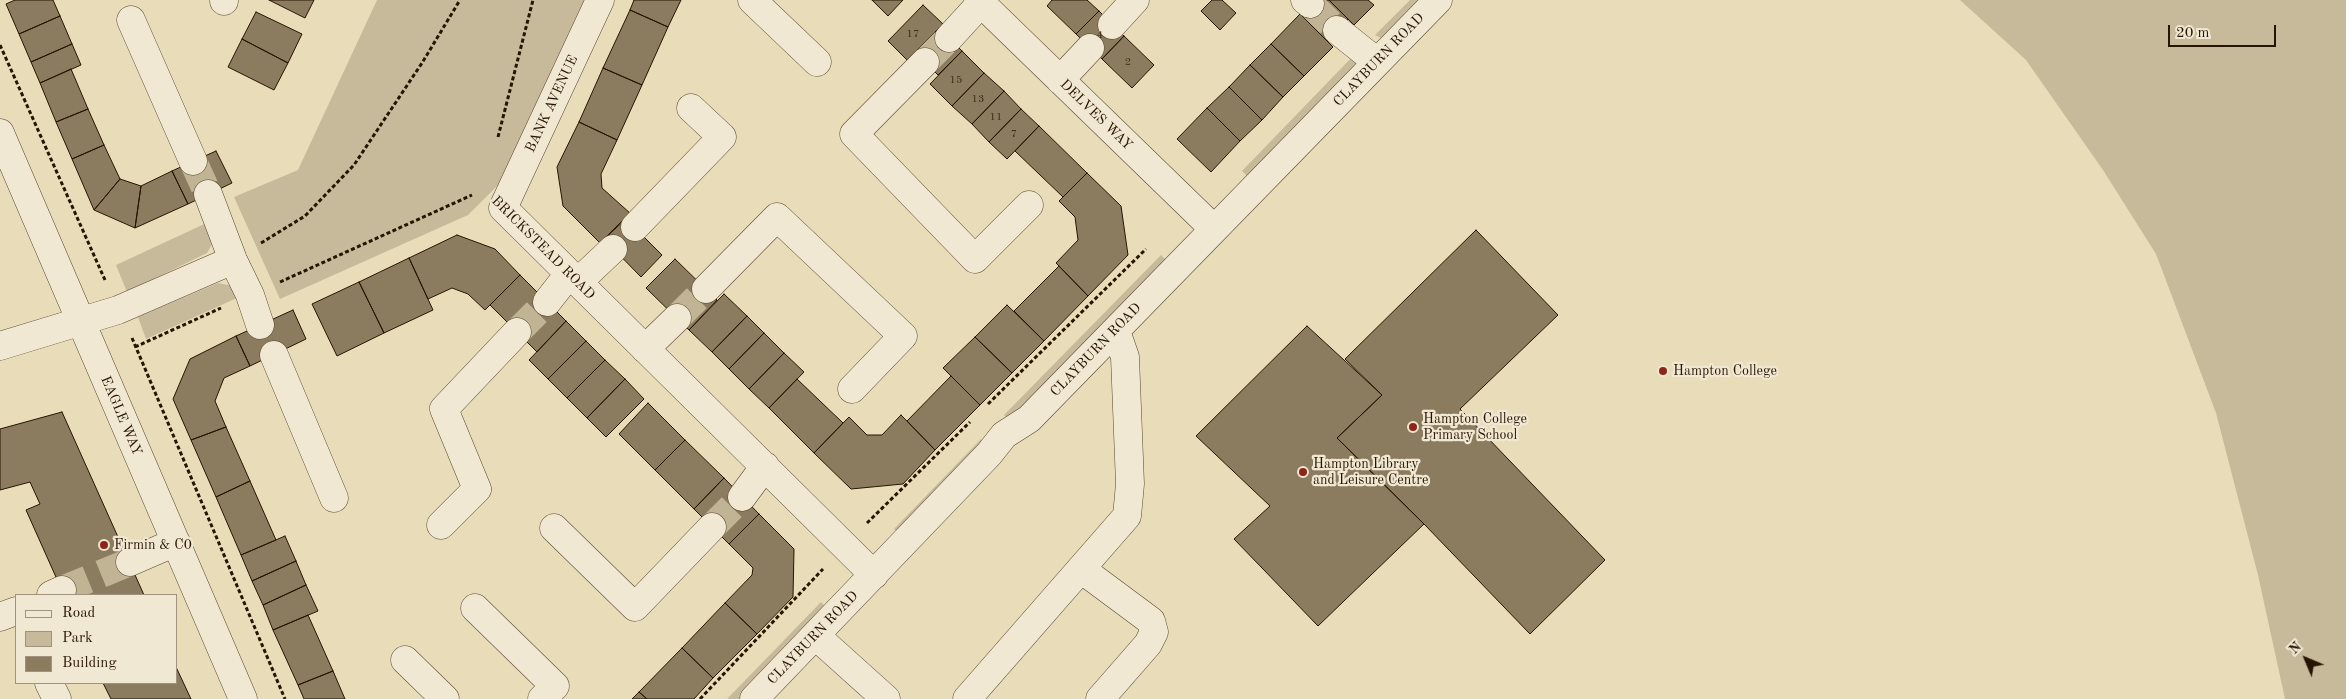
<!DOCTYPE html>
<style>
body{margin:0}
#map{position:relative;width:2346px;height:699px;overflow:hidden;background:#e8dcb9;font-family:"Old Standard TT",serif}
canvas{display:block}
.legend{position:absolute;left:15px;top:594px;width:162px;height:90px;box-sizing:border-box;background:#f0e8d2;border:1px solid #a0937e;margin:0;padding:6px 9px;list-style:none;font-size:15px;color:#271400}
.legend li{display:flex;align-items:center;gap:10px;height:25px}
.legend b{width:25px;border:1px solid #a0937e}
.north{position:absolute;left:2281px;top:634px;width:50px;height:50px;-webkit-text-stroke:4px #f0e8d2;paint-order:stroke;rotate:315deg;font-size:14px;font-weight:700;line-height:20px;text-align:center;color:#271400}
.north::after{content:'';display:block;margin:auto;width:18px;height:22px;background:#271400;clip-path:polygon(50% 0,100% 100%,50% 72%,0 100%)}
.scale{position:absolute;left:2168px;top:25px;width:108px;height:22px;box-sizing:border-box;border:2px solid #271400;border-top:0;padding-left:6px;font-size:15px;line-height:18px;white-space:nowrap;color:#271400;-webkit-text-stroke:4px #f0e8d2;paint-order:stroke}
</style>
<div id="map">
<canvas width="2346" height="699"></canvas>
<ul class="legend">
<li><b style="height:6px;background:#f0e8d2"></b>Road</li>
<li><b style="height:14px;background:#c7ba9a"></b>Park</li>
<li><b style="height:14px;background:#8b7c60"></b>Building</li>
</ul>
<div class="north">N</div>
<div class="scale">20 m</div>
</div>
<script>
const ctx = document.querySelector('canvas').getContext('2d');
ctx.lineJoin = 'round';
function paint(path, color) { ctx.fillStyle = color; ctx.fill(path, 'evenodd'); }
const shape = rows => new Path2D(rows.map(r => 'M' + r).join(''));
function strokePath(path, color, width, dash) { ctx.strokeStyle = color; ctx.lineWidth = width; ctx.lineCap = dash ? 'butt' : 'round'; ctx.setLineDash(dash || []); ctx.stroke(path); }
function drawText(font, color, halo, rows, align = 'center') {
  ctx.font = font + ' "Old Standard TT",serif'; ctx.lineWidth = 4.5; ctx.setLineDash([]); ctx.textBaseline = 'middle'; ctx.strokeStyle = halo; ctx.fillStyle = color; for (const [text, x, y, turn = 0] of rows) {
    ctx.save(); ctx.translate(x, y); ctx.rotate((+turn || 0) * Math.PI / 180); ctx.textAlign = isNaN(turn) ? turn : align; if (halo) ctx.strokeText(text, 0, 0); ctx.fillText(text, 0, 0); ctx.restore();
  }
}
const green = shape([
 [377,0,587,0,502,181,468,215,280,299,234,197,298,170],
 [1410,0,1431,0,1389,42,1375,35],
 [1960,0,2346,0,2346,699,2285,699,2258,575,2216,413,2156,254,2103,170,2026,60],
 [1355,54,1362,69,1252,181,1242,171],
 [213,220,216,237,207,253,127,292,116,265],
 [1161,255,1172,266,1015,426,1004,415],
 [218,283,233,286,239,297,146,339,138,317],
 [981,439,990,449,904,538,894,529],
 [821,602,831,613,746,699,727,699]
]);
const building = shape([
 [15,0,53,0,60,16,19,34,6,4,15,0],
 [269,0,314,0,305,18,269,0],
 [634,0,681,0,668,27,630,10,634,0],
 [872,0,903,0,888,16,872,0],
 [1052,0,1087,0,1099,11,1076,34,1047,6,1052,0],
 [1212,0,1222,0,1236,13,1220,30,1201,11,1212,0],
 [1314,0,1329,0,1348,19,1327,41,1300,14,1314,0],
 [1329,0,1368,0,1374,5,1354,25,1329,0],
 [923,5,943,24,907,60,888,41,923,5],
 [630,10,668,27,642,85,603,68,630,10],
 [1099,11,1124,36,1102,59,1076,34,1099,11],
 [256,12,302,34,288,63,242,39,256,12],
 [1300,14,1333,47,1304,76,1271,44,1300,14],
 [60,16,72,44,31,62,19,34,60,16],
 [939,28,962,51,938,75,915,52,939,28],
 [1124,36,1154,65,1132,88,1102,59,1124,36],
 [242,39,288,63,274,90,228,67,242,39],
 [72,44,81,65,40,83,31,62,72,44],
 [1271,44,1304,76,1283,97,1250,65,1271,44],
 [962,51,984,73,952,106,930,84,962,51],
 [1250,65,1283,97,1262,120,1229,87,1250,65],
 [603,68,642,85,617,140,579,122,603,68],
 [71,69,88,109,56,122,40,83,71,69],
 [984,73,1004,91,972,124,952,106,984,73],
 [1229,87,1262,120,1240,141,1207,108,1229,87],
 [1004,91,1021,109,989,142,972,124,1004,91],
 [1207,108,1240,141,1211,172,1177,139,1207,108],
 [88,109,104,145,72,159,56,122,88,109],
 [1021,109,1039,126,1007,159,989,142,1021,109],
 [579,122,617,140,601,174,602,188,631,214,600,243,563,206,557,167,579,122],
 [1039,126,1087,173,1063,197,1015,151,1039,126],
 [104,145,120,179,94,210,72,159,104,145],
 [216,151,232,183,188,204,172,171,216,151],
 [172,171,188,204,135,228,141,186,172,171],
 [1087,173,1121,206,1128,255,1088,296,1056,263,1078,240,1075,217,1059,201,1087,173],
 [120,179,141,186,135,228,94,210,120,179],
 [625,218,662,255,641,277,604,239,625,218],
 [1476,230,1558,315,1460,409,1605,560,1530,634,1424,524,1337,438,1382,395,1345,359,1476,230],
 [457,235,495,249,520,275,485,310,468,294,452,288,428,299,409,258,457,235],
 [409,258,433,310,384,333,359,282,409,258],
 [675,259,717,300,689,330,646,288,675,259],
 [1059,266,1088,296,1044,341,1014,311,1059,266],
 [520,275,566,321,537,352,490,305,520,275],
 [359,282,384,333,337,356,312,304,359,282],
 [724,294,747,316,712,352,689,330,724,294],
 [1007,305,1044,341,1012,373,975,337,1007,305],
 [293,310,306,339,250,366,236,336,293,310],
 [747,316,764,333,729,369,712,352,747,316],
 [566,321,586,341,548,379,529,360,566,321],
 [1307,326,1382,395,1337,438,1424,524,1318,626,1234,539,1270,506,1196,436,1307,326],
 [764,333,784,353,749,389,729,369,764,333],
 [236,336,250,366,224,378,215,401,226,427,191,440,173,399,190,359,236,336],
 [975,337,1012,373,980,405,943,368,975,337],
 [586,341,605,360,567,398,548,379,586,341],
 [784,353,804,372,769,408,749,389,784,353],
 [605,360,625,379,587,418,567,398,605,360],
 [951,376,980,405,935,450,907,421,951,376],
 [625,379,644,399,606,437,587,418,625,379],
 [797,379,843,423,814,453,769,408,797,379],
 [648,403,685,440,655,470,619,434,648,403],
 [62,412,144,595,64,595,26,510,40,504,30,482,0,490,0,429,62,412],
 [901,415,935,450,903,484,851,489,814,453,849,417,867,435,882,435,901,415],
 [226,427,250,481,216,497,191,440,226,427],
 [685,440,724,478,694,509,655,470,685,440],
 [724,478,759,514,729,544,694,509,724,478],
 [250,481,276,540,241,555,216,497,250,481],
 [759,514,794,549,793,597,757,634,725,603,752,575,753,568,729,544,759,514],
 [285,536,296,561,252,581,241,555,285,536],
 [296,561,306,585,263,605,252,581,296,561],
 [306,585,318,611,273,630,263,605,306,585],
 [725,603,757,634,713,678,682,648,725,603],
 [308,615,333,671,298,685,273,630,308,615],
 [682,648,713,678,694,699,647,699,639,692,682,648],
 [176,667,191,699,111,699,103,683,176,683,176,667],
 [333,671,345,699,304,699,298,685,333,671],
 [639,692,647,699,632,699,639,692]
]);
const minorTunnel = shape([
 [1310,4,1337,30],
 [925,62,949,38],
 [193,161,208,194],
 [677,318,706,289],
 [517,332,547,302],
 [712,527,742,497],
 [62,590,130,562]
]);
const path = shape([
 [0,45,105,280],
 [498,137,533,0],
 [261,243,305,216,354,165,422,63,460,0],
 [280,282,472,195],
 [132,338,285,699],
 [135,347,221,308],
 [988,404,1146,249],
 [867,523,970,422],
 [700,699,823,569]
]);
const minor = shape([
 [600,0,503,208,874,575],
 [752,0,817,62],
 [978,0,1214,229],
 [1305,0,1310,4],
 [224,1,224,0],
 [131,20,193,161],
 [1112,25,1135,0],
 [1337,30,1377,62],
 [949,38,981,3],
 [925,62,854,134,975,259,1029,205],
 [1060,80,1090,48],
 [0,133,243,699],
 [208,194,233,260,250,295,260,325],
 [635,227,722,137,691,108],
 [578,282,613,249],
 [706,289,777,217,903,336,852,389],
 [547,302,569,274],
 [0,346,118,310,233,260],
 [645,349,677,318],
 [274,355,334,498],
 [742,497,765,466],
 [441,525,477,489,444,409,517,332],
 [554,528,635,607,712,527],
 [130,562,176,542],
 [1081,569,1151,621,1154,632,1148,644,1100,699],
 [51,595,62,590],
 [475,608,555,686,542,699],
 [0,617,16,611],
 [816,636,886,699],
 [405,660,445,699],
 [49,683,57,699],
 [754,699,989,454,1004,435,1029,419,1438,0],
 [967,699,1127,516,1130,484,1125,357,1116,331]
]);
const markers = [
 [1663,371,5,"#8f2418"],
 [1413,427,5,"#8f2418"],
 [1303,472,5,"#8f2418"],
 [104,545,5,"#8f2418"]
];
const numberNames = [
 ["17",913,34],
 ["4",1100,35],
 ["2",1128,62],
 ["15",956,80],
 ["13",978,99],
 ["11",996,117],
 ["7",1014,134]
];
const streetNames = [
 ["CLAYBURN ROAD",1379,60,-46],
 ["BANK AVENUE",552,104,-65],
 ["DELVES WAY",1096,115,44],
 ["BRICKSTEAD ROAD",543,248,45],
 ["CLAYBURN ROAD",1096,350,-46],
 ["EAGLE WAY",121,416,67],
 ["CLAYBURN ROAD",813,638,-46]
];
const poiNames = [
 ["Hampton College",1673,371],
 ["Hampton College",1423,419],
 ["Primary School",1423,435],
 ["Hampton Library",1313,464],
 ["and Leisure Centre",1313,480],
 ["Firmin & C0",114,545]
];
paint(green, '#c7ba9a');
paint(building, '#8b7c60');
strokePath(building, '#271400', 1);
strokePath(minorTunnel, '#c1b494', 28, [28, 14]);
strokePath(minor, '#57462e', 29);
strokePath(path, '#271400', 3, [4, 2.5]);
strokePath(minor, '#f0e8d2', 28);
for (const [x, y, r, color] of markers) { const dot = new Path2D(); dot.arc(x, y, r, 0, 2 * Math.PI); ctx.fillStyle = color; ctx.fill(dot); strokePath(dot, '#f0e8d2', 2); }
drawText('11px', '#402e18', null, numberNames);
drawText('14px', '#271400', '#f0e8d2', streetNames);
drawText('14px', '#271400', '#f0e8d2', poiNames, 'left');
</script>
